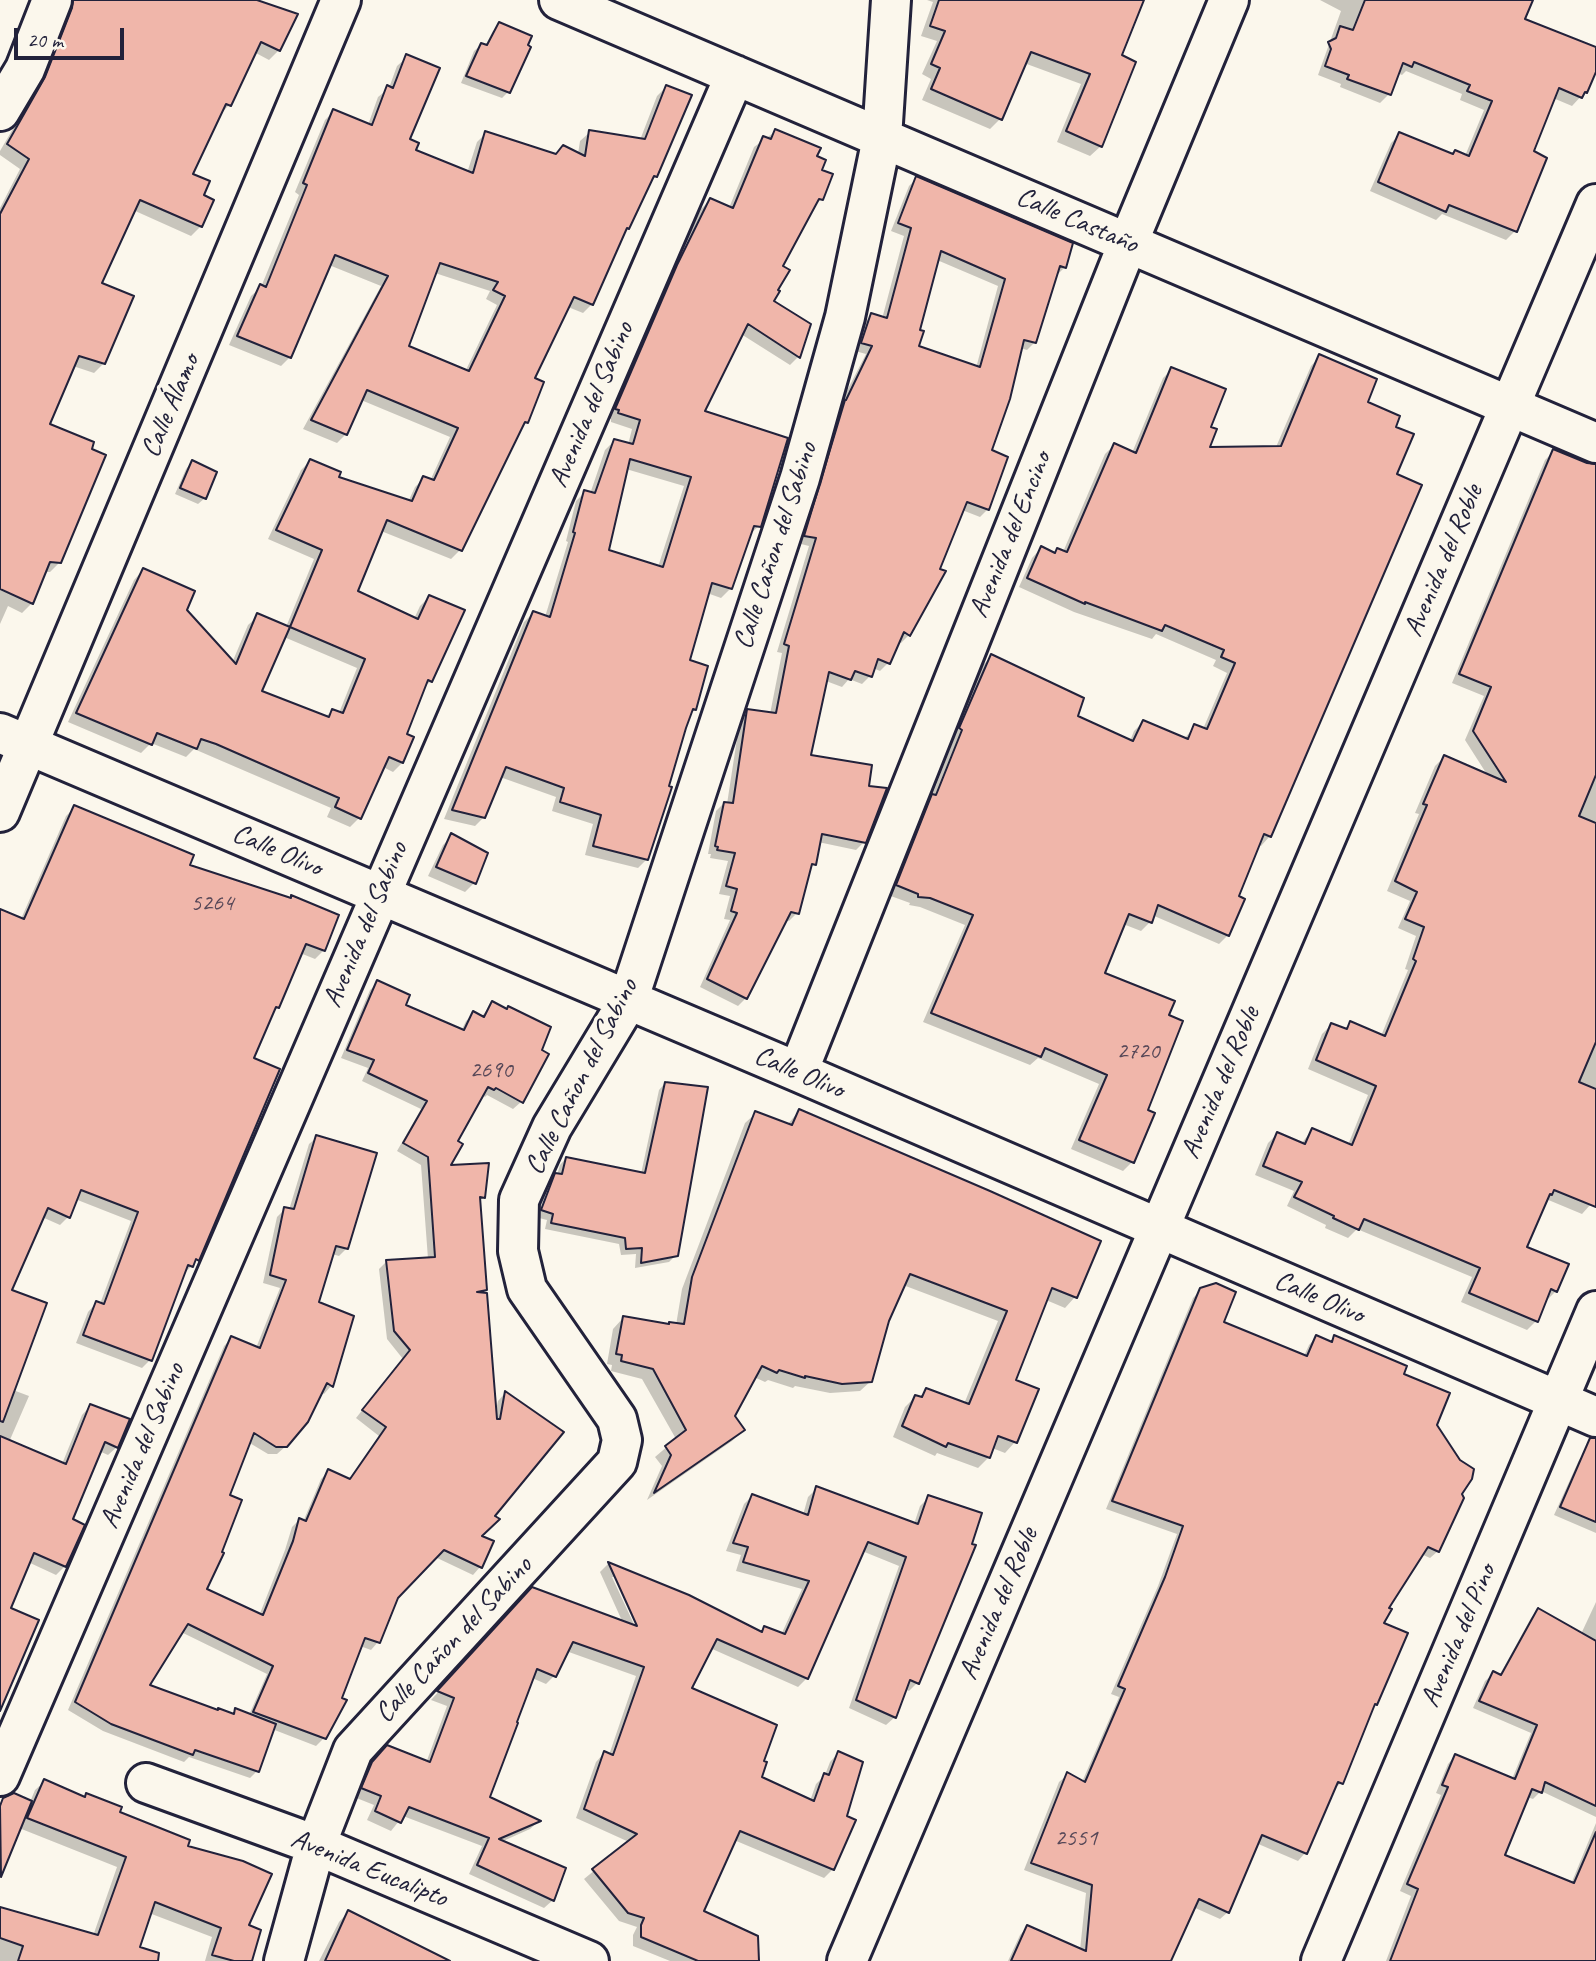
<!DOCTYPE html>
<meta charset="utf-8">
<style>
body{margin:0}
#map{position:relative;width:1596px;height:1961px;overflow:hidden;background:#fbf7ec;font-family:Caveat,sans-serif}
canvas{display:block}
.scale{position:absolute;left:14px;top:28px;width:110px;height:32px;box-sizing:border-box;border:4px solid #22223b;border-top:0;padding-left:9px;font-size:21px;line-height:24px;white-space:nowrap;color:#22223b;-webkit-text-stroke:5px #fbf7ec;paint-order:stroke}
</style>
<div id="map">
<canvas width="1596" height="1961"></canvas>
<div class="scale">20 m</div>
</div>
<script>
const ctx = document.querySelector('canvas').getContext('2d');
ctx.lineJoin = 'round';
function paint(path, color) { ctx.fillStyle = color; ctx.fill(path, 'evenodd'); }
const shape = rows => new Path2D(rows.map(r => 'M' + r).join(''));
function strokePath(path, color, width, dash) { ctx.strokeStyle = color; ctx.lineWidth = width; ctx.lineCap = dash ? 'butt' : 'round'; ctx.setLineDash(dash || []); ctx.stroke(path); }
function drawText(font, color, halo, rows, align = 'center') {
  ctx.font = font + ' Caveat,sans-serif'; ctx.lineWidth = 7; ctx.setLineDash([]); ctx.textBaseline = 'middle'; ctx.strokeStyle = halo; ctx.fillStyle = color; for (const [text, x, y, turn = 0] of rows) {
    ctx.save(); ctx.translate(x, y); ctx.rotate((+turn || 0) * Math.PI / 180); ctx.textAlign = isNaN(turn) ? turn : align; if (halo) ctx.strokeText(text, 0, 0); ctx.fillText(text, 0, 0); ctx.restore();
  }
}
const shadow = shape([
 [75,0,258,0,257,2,295,15,279,50,269,60,254,52,229,105,219,116,190,175,202,196,201,226,191,236,133,210,100,284,104,363,94,373,73,366,47,425,60,562,50,572,44,572,32,603,22,613,8,606,0,624,0,208,20,169,0,155,0,151,36,89,60,29,65,23],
 [927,0,1142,0,1121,48,1101,146,1090,156,1057,142,1081,84,1024,63,1000,119,990,129,922,100,931,79,922,74,937,41,921,36,933,2],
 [1320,0,1531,0,1523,20,1596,49,1596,67,1585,92,1572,106,1553,98,1532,152,1545,159,1515,231,1506,240,1442,214,1436,220,1370,191,1391,143,1400,134,1452,156,1465,156,1484,110,1460,100,1462,94,1406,71,1402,75,1397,73,1389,94,1380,103,1340,87,1341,84,1318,75,1341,11],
 [500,24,508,92,502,98,461,83,474,51,481,45,485,46,493,31],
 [407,57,408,140,414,151,467,173,477,142,486,133,555,156,578,154,580,141,590,132,640,140,657,96,666,87,656,176,648,184,623,232,592,304,583,313,568,307,533,379,526,422,519,429,460,550,451,559,381,531,356,592,414,619,420,606,429,597,431,681,423,688,404,735,412,738,402,763,393,772,383,767,359,818,350,827,327,817,331,808,194,749,186,757,151,743,141,753,68,722,134,580,143,570,185,610,232,663,248,625,258,616,286,627,314,559,268,539,301,470,310,461,336,478,408,502,415,487,424,478,430,481,450,437,361,400,346,434,337,443,303,429,381,286,329,265,290,357,281,366,229,345,251,296,261,287,299,195,295,192,325,120,334,111,368,125,378,97,389,88,397,66],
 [435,273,490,291,486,299,497,305,465,372,407,347],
 [284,637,357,668,339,713,332,711,325,717,260,692],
 [776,131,815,157,820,170,821,199,812,209,780,267,772,302,798,357,790,365,741,334,703,412,759,526,749,535,730,589,721,598,707,593,688,661,695,709,689,714,647,859,638,868,585,855,593,824,552,811,556,797,500,777,484,817,475,826,444,819,524,622,533,613,545,617,568,542,566,541,576,501,585,492,590,494,605,450,614,441,628,445,632,429,611,422,611,419,607,418,668,276,701,209,710,200,729,208,754,147],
 [626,469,684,486,658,567,607,551],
 [917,178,1065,267,1057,275,1035,342,1027,350,1020,348,989,451,988,509,980,517,962,510,909,635,901,643,898,641,888,663,880,671,873,668,870,676,862,684,849,679,842,687,826,681,809,757,864,842,856,850,818,842,814,864,809,869,797,913,789,921,785,920,746,998,738,1006,700,987,730,920,724,919,730,896,719,894,728,861,710,858,711,854,708,854,716,811,724,803,727,804,740,719,748,711,770,714,782,653,777,652,809,546,797,543,837,410,866,354,855,351,864,323,872,315,882,319,904,236,891,231,909,186],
 [937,260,998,286,976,368,917,347,918,331],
 [1320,356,1365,403,1394,427,1395,475,1270,836,1261,846,1258,844,1236,897,1228,935,1219,944,1152,915,1150,922,1141,931,1123,924,1103,974,1167,1016,1132,1162,1123,1171,1071,1149,1099,1084,1038,1058,1030,1065,923,1022,965,925,920,907,909,905,910,903,888,895,923,805,931,798,954,739,951,738,983,665,992,656,1075,717,1130,741,1134,731,1143,722,1184,739,1195,726,1203,729,1227,673,1213,666,1216,660,1156,634,1152,639,1074,612,1019,587,1032,558,1041,548,1054,554,1058,550,1063,552,1105,454,1114,445,1132,453,1163,378,1172,369,1209,428,1208,449,1276,447,1311,366],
 [1554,451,1587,465,1596,465,1596,1192,1591,1204,1582,1214,1546,1199,1525,1248,1556,1291,1547,1300,1545,1299,1536,1321,1527,1330,1461,1302,1472,1277,1357,1229,1348,1238,1325,1228,1326,1225,1287,1206,1294,1191,1255,1175,1268,1143,1277,1134,1301,1144,1312,1130,1348,1145,1368,1095,1308,1069,1322,1034,1331,1025,1344,1030,1350,1023,1381,1036,1408,970,1405,969,1416,936,1398,928,1410,901,1387,891,1419,814,1415,813,1435,766,1444,757,1488,776,1465,740,1484,696,1452,683,1545,460],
 [192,462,205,498,198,504,175,494,186,469],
 [75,807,188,866,324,950,315,959,300,953,278,1007,272,1013,252,1059,197,1260,183,1275,150,1360,142,1368,76,1343,88,1312,96,1303,100,1304,131,1221,75,1199,68,1217,60,1225,42,1217,10,1291,13,1390,29,1396,9,1442,62,1464,82,1415,90,1406,117,1447,108,1455,99,1451,70,1520,65,1566,56,1575,28,1562,9,1609,0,1680,0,911,21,919,66,816],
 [452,836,486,854,474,883,465,892,428,876,443,845],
 [378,983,404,1006,461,1031,466,1021,474,1014,481,1017,492,1004,521,1102,513,1109,487,1095,485,1097,482,1095,456,1142,448,1167,483,1197,478,1202,485,1289,480,1294,496,1410,498,1401,505,1393,493,1517,479,1537,491,1542,480,1567,473,1575,435,1557,397,1597,378,1642,371,1650,360,1646,324,1738,316,1746,272,1729,257,1771,250,1778,189,1757,184,1762,103,1731,68,1710,224,1346,232,1338,256,1348,280,1288,263,1283,277,1217,285,1209,289,1210,309,1144,317,1137,347,1248,339,1256,332,1254,317,1303,352,1317,331,1386,324,1394,321,1392,286,1446,277,1454,268,1454,248,1442,227,1496,205,1590,259,1616,285,1550,292,1527,299,1520,303,1522,321,1479,329,1471,349,1480,379,1436,356,1418,403,1359,387,1339,379,1269,386,1262,428,1259,421,1165,397,1151,421,1109,362,1081,368,1068,341,1058,370,990],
 [181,1632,267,1674,249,1715,236,1710,231,1715,147,1686],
 [665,1083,676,1255,669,1262,635,1268,636,1254,621,1255,619,1244,545,1229,547,1220,535,1217,537,1209,549,1181,557,1175,560,1165,566,1158,641,1174,659,1090],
 [799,1111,1098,1242,1075,1297,1065,1308,1046,1300,1014,1381,1015,1442,1005,1453,992,1448,989,1457,978,1468,937,1453,935,1456,893,1437,905,1407,915,1397,919,1398,926,1390,964,1404,998,1321,903,1285,888,1320,871,1381,860,1391,830,1393,795,1386,793,1388,768,1380,765,1382,754,1377,733,1416,743,1430,732,1441,647,1500,662,1466,655,1457,676,1439,642,1379,611,1371,612,1365,607,1364,613,1329,623,1318,668,1326,676,1325,682,1289,745,1123,756,1113,787,1125],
 [1201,1290,1222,1323,1304,1356,1309,1345,1316,1337,1329,1343,1334,1337,1402,1375,1435,1425,1460,1494,1438,1551,1430,1558,1421,1554,1387,1609,1381,1624,1375,1704,1372,1707,1341,1783,1333,1790,1305,1853,1298,1861,1256,1843,1228,1912,1220,1919,1193,1907,1169,1961,1008,1961,1020,1935,1027,1927,1080,1950,1086,1893,1024,1870,1059,1782,1067,1775,1082,1782,1119,1697,1111,1694,1158,1586,1177,1534,1106,1509,1193,1298],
 [1587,1452,1596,1456,1596,1533,1554,1515,1579,1460],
 [817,1488,914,1524,920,1506,929,1497,917,1683,909,1691,904,1689,895,1717,886,1725,849,1708,899,1566,862,1551,807,1678,798,1687,710,1648,689,1689,762,1762,760,1778,810,1801,816,1784,825,1775,830,1762,838,1753,833,1869,824,1878,734,1840,702,1912,760,1961,670,1961,633,1946,633,1935,637,1927,619,1921,584,1879,629,1842,576,1818,596,1762,604,1753,609,1755,636,1676,566,1651,554,1676,546,1684,532,1678,488,1798,538,1822,530,1829,501,1842,553,1900,544,1908,469,1874,482,1846,403,1816,391,1831,367,1820,374,1805,354,1797,364,1772,388,1747,426,1763,447,1706,431,1700,524,1598,623,1623,600,1572,608,1564,688,1597,760,1633,765,1628,781,1635,802,1589,736,1571,741,1555,726,1551,744,1504,752,1496,803,1515,808,1497],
 [612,1577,616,1577,642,1633,639,1635],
 [1596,1602,1596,1817,1541,1791,1533,1799,1527,1797,1503,1856,1571,1884,1596,1823,1596,1961,1386,1961,1411,1896,1400,1891,1441,1795,1436,1793,1448,1764,1455,1756,1512,1779,1531,1733,1473,1708,1485,1681,1493,1674,1499,1676,1531,1618,1538,1610,1581,1634],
 [45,1781,186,1847,247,1926,250,1961,205,1961,212,1937,149,1913,133,1961,0,1961,0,1908,93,1936,117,1867,19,1828,10,1842,0,1837,0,1803,4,1799,30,1802,35,1790],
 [348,1912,411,1961,319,1961,339,1922]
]);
const building = shape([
 [73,0,257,0,298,14,280,51,261,42,231,106,226,104,193,174,210,181,204,195,214,200,202,227,140,200,102,283,134,296,105,364,79,356,50,424,94,442,92,449,106,455,61,563,50,562,33,604,0,589,0,214,29,159,7,144,45,77,72,8,73,0],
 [939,0,1144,0,1122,55,1136,62,1102,147,1066,131,1090,74,1031,52,1002,120,931,89,940,68,931,64,945,31,930,26,939,0],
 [1365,0,1533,0,1525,19,1596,47,1596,72,1587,93,1585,92,1582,98,1559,88,1534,151,1547,158,1517,232,1449,205,1446,212,1378,182,1399,132,1453,154,1455,150,1469,156,1492,101,1467,91,1470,85,1414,62,1412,67,1403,63,1391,95,1347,79,1349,75,1325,66,1331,49,1328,42,1336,38,1340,26,1353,30,1365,0],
 [499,22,532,36,528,45,531,47,510,93,466,76,481,43,487,45,499,22],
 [406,54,440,68,410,139,419,143,416,150,473,173,485,131,556,154,563,145,585,156,589,130,645,139,666,85,692,95,657,177,654,176,629,229,627,228,593,305,574,297,535,378,544,382,528,423,525,422,462,551,387,520,358,591,418,619,429,595,465,610,432,682,428,680,407,734,414,737,403,763,389,757,361,819,335,807,339,798,216,744,201,739,197,749,157,733,152,745,76,713,143,568,195,591,187,610,236,664,257,613,290,627,322,550,276,530,310,459,341,472,339,477,412,501,423,476,434,480,458,428,367,390,347,435,311,420,388,276,335,255,291,358,237,336,260,284,266,287,307,185,303,183,333,109,372,125,387,85,393,88,406,54],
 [440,263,498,282,493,290,505,296,469,371,409,346,440,263],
 [290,627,365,659,343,713,332,709,329,717,262,691,290,627],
 [775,129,821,148,817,156,826,160,822,170,833,174,823,200,819,199,783,266,790,270,778,290,780,291,774,301,811,324,800,358,748,324,705,411,788,438,761,527,754,526,732,589,712,583,690,660,708,666,696,710,693,709,686,728,669,786,672,787,648,860,593,846,601,815,560,802,564,788,506,767,485,818,452,810,533,611,550,617,575,533,573,532,584,490,595,493,614,439,633,444,640,420,618,413,619,410,615,409,677,265,710,198,733,208,763,136,771,139,775,129],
 [630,459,691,477,663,567,609,550,630,459],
 [916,176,1073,243,1066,268,1060,266,1036,343,1024,340,1010,399,992,450,1008,457,989,510,967,502,940,569,946,571,910,636,904,632,890,664,878,659,872,677,855,671,851,680,829,672,811,755,872,765,869,786,887,788,866,843,822,834,816,865,812,864,799,914,791,912,747,999,707,979,737,913,731,911,737,889,726,886,735,853,717,850,718,847,715,846,724,802,733,803,747,709,776,713,789,646,784,644,816,538,804,536,845,400,846,400,872,346,861,343,871,313,887,318,911,228,898,223,916,176],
 [941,251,1005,279,980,367,919,346,924,331,920,330,941,251],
 [1319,354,1377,379,1368,402,1400,416,1396,427,1414,434,1397,474,1422,485,1271,837,1264,834,1239,896,1245,899,1229,936,1158,905,1152,923,1129,914,1105,973,1175,1001,1169,1015,1183,1021,1148,1110,1155,1113,1134,1163,1079,1140,1107,1075,1045,1048,1041,1057,931,1013,973,915,930,898,918,897,918,894,896,885,932,794,936,795,962,730,959,728,991,654,1084,698,1078,716,1133,741,1143,720,1188,739,1194,724,1207,729,1235,663,1221,657,1224,650,1165,625,1162,631,1085,602,1085,604,1027,578,1041,546,1055,553,1057,548,1067,552,1114,443,1136,453,1171,367,1226,389,1211,427,1217,429,1210,447,1281,446,1319,354],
 [1553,449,1587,463,1596,464,1596,775,1579,816,1596,823,1596,1042,1579,1082,1596,1089,1596,1207,1554,1190,1552,1195,1550,1194,1527,1247,1569,1264,1557,1292,1551,1289,1538,1322,1469,1293,1480,1268,1364,1219,1359,1230,1333,1218,1334,1216,1294,1197,1302,1182,1263,1166,1277,1132,1305,1144,1312,1128,1352,1145,1376,1086,1316,1060,1331,1023,1347,1029,1350,1021,1385,1036,1416,961,1413,959,1424,927,1405,919,1417,892,1395,881,1427,805,1423,804,1444,755,1506,782,1473,731,1491,687,1459,674,1553,449],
 [192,460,217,472,206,499,180,488,192,460],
 [74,805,194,855,190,865,291,898,291,895,339,915,325,951,306,944,279,1008,276,1007,254,1058,280,1069,199,1261,196,1259,193,1267,188,1265,152,1361,83,1335,96,1301,104,1304,138,1212,81,1190,70,1218,48,1208,12,1290,47,1303,3,1422,0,1421,0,909,24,919,74,805],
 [451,833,488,853,476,884,436,867,451,833],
 [377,980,410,995,406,1005,464,1030,473,1011,484,1017,492,1001,507,1009,508,1006,551,1027,542,1050,549,1054,523,1103,496,1088,494,1090,488,1087,458,1141,463,1144,451,1165,489,1163,485,1198,480,1197,487,1290,477,1292,487,1293,497,1419,500,1419,505,1391,564,1432,495,1516,500,1519,482,1536,494,1541,482,1568,444,1550,398,1598,380,1643,365,1638,342,1698,347,1700,326,1739,253,1712,273,1666,188,1624,150,1685,218,1710,218,1708,234,1714,235,1708,276,1724,259,1772,195,1750,193,1755,111,1724,75,1702,231,1336,260,1348,286,1280,270,1275,284,1207,294,1209,316,1135,377,1153,348,1249,336,1246,319,1302,354,1316,333,1387,327,1383,308,1422,287,1447,276,1447,254,1433,230,1495,242,1500,222,1552,224,1553,207,1589,263,1615,293,1541,299,1518,306,1521,328,1469,350,1479,386,1427,362,1410,410,1350,394,1331,386,1260,435,1257,428,1157,403,1143,427,1101,368,1073,374,1060,347,1050,377,980],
 [665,1082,708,1087,678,1256,641,1263,642,1248,626,1249,625,1238,551,1223,553,1214,541,1210,555,1173,562,1174,566,1157,645,1173,665,1082],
 [799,1109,990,1191,1101,1241,1077,1298,1052,1288,1016,1380,1039,1389,1017,1443,998,1436,990,1458,948,1443,946,1447,902,1426,915,1395,922,1397,926,1388,969,1404,1007,1311,910,1274,889,1321,872,1382,842,1384,805,1376,805,1378,779,1370,777,1373,762,1366,735,1416,745,1430,654,1493,671,1455,665,1446,686,1430,653,1369,621,1361,622,1355,616,1354,623,1316,669,1324,669,1322,684,1324,692,1277,755,1111,792,1125,799,1109],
 [1216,1283,1236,1292,1224,1322,1307,1356,1316,1335,1332,1342,1334,1335,1407,1366,1404,1374,1450,1393,1437,1425,1460,1460,1474,1469,1472,1479,1462,1494,1464,1498,1439,1552,1428,1547,1389,1608,1392,1609,1384,1623,1408,1633,1377,1705,1375,1704,1343,1784,1338,1782,1307,1854,1262,1835,1229,1913,1199,1899,1171,1961,1011,1961,1027,1925,1086,1951,1092,1885,1031,1863,1067,1772,1085,1782,1125,1689,1118,1686,1165,1577,1183,1526,1112,1501,1200,1288,1216,1283],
 [90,1404,130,1419,118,1448,105,1442,73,1519,85,1525,66,1567,34,1553,11,1608,39,1620,0,1711,0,1436,66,1464,90,1404],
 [1590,1438,1596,1438,1596,1522,1560,1507,1590,1438],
 [816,1486,918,1524,928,1495,982,1513,972,1544,976,1545,919,1684,910,1680,896,1718,856,1700,906,1557,868,1542,808,1679,717,1639,692,1688,777,1725,764,1761,767,1762,762,1777,814,1801,824,1773,829,1775,838,1751,863,1762,847,1816,856,1820,834,1870,740,1831,704,1911,758,1936,759,1961,698,1961,641,1937,641,1925,644,1918,628,1913,592,1869,637,1834,584,1809,604,1751,613,1755,644,1667,573,1642,556,1677,537,1669,517,1722,518,1723,490,1797,541,1821,499,1839,566,1868,554,1901,477,1865,489,1838,409,1807,401,1823,375,1811,381,1796,361,1788,372,1762,387,1745,430,1762,454,1698,437,1691,532,1587,637,1626,608,1562,689,1595,762,1632,764,1626,785,1634,809,1581,743,1562,748,1547,733,1543,752,1494,808,1515,816,1486],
 [1538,1608,1596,1641,1596,1806,1545,1782,1542,1793,1532,1789,1505,1855,1574,1883,1596,1832,1596,1961,1390,1961,1418,1889,1407,1884,1448,1787,1442,1785,1455,1754,1515,1779,1537,1725,1479,1701,1493,1671,1501,1675,1538,1608],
 [44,1779,85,1797,86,1793,122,1807,120,1812,190,1840,188,1846,243,1861,272,1874,249,1925,261,1930,252,1961,234,1961,212,1955,221,1928,155,1902,140,1947,159,1953,158,1961,18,1961,23,1946,0,1938,0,1907,98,1935,126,1857,27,1818,44,1779],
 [14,1793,32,1801,1,1877,0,1806,3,1798,14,1793],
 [348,1910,450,1961,325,1961,348,1910]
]);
const street = shape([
 [559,0,1596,443],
 [0,111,25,69,52,0],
 [0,733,798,1072,1596,1417],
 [798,1072,1128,243,1229,0],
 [0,1776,735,75],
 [146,1783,316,1845,589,1961],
 [284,1961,316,1845,353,1750,617,1462,622,1440,617,1419,527,1289,518,1251,519,1200,552,1127,628,1001,800,478,845,317,882,138,891,0],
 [1321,1961,1596,1311]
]);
const secondary = shape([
 [0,812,341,0],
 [847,1961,1596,204]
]);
const numberNames = [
 ["5264",212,904],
 ["2720",1138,1052],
 ["2690",491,1071],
 ["2551",1076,1839]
];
const streetNames = [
 ["Calle Castaño",1077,221,23],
 ["Avenida del Sabino",592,405,-67],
 ["Calle Álamo",171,406,-67],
 ["Avenida del Encino",1011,535,-68],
 ["Calle Cañon del Sabino",776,546,-72],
 ["Avenida del Roble",1444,561,-67],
 ["Calle Olivo",277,851,23],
 ["Avenida del Sabino",366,925,-67],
 ["Calle Olivo",799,1073,23],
 ["Calle Cañon del Sabino",582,1077,-63],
 ["Avenida del Roble",1221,1083,-67],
 ["Calle Olivo",1319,1298,23],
 ["Avenida del Sabino",143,1446,-67],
 ["Avenida del Roble",999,1604,-67],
 ["Avenida del Pino",1459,1636,-67],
 ["Calle Cañon del Sabino",454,1640,-47],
 ["Avenida Eucalipto",369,1869,22]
];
paint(shadow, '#0003');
paint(building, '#f0b6aa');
strokePath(building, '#22223b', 2);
strokePath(street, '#22223b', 44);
strokePath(secondary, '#22223b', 44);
strokePath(street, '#fbf7ec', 38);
strokePath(secondary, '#fbf7ec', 38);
drawText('24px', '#564757', null, numberNames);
drawText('28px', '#22223b', '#fbf7ec', streetNames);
</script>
